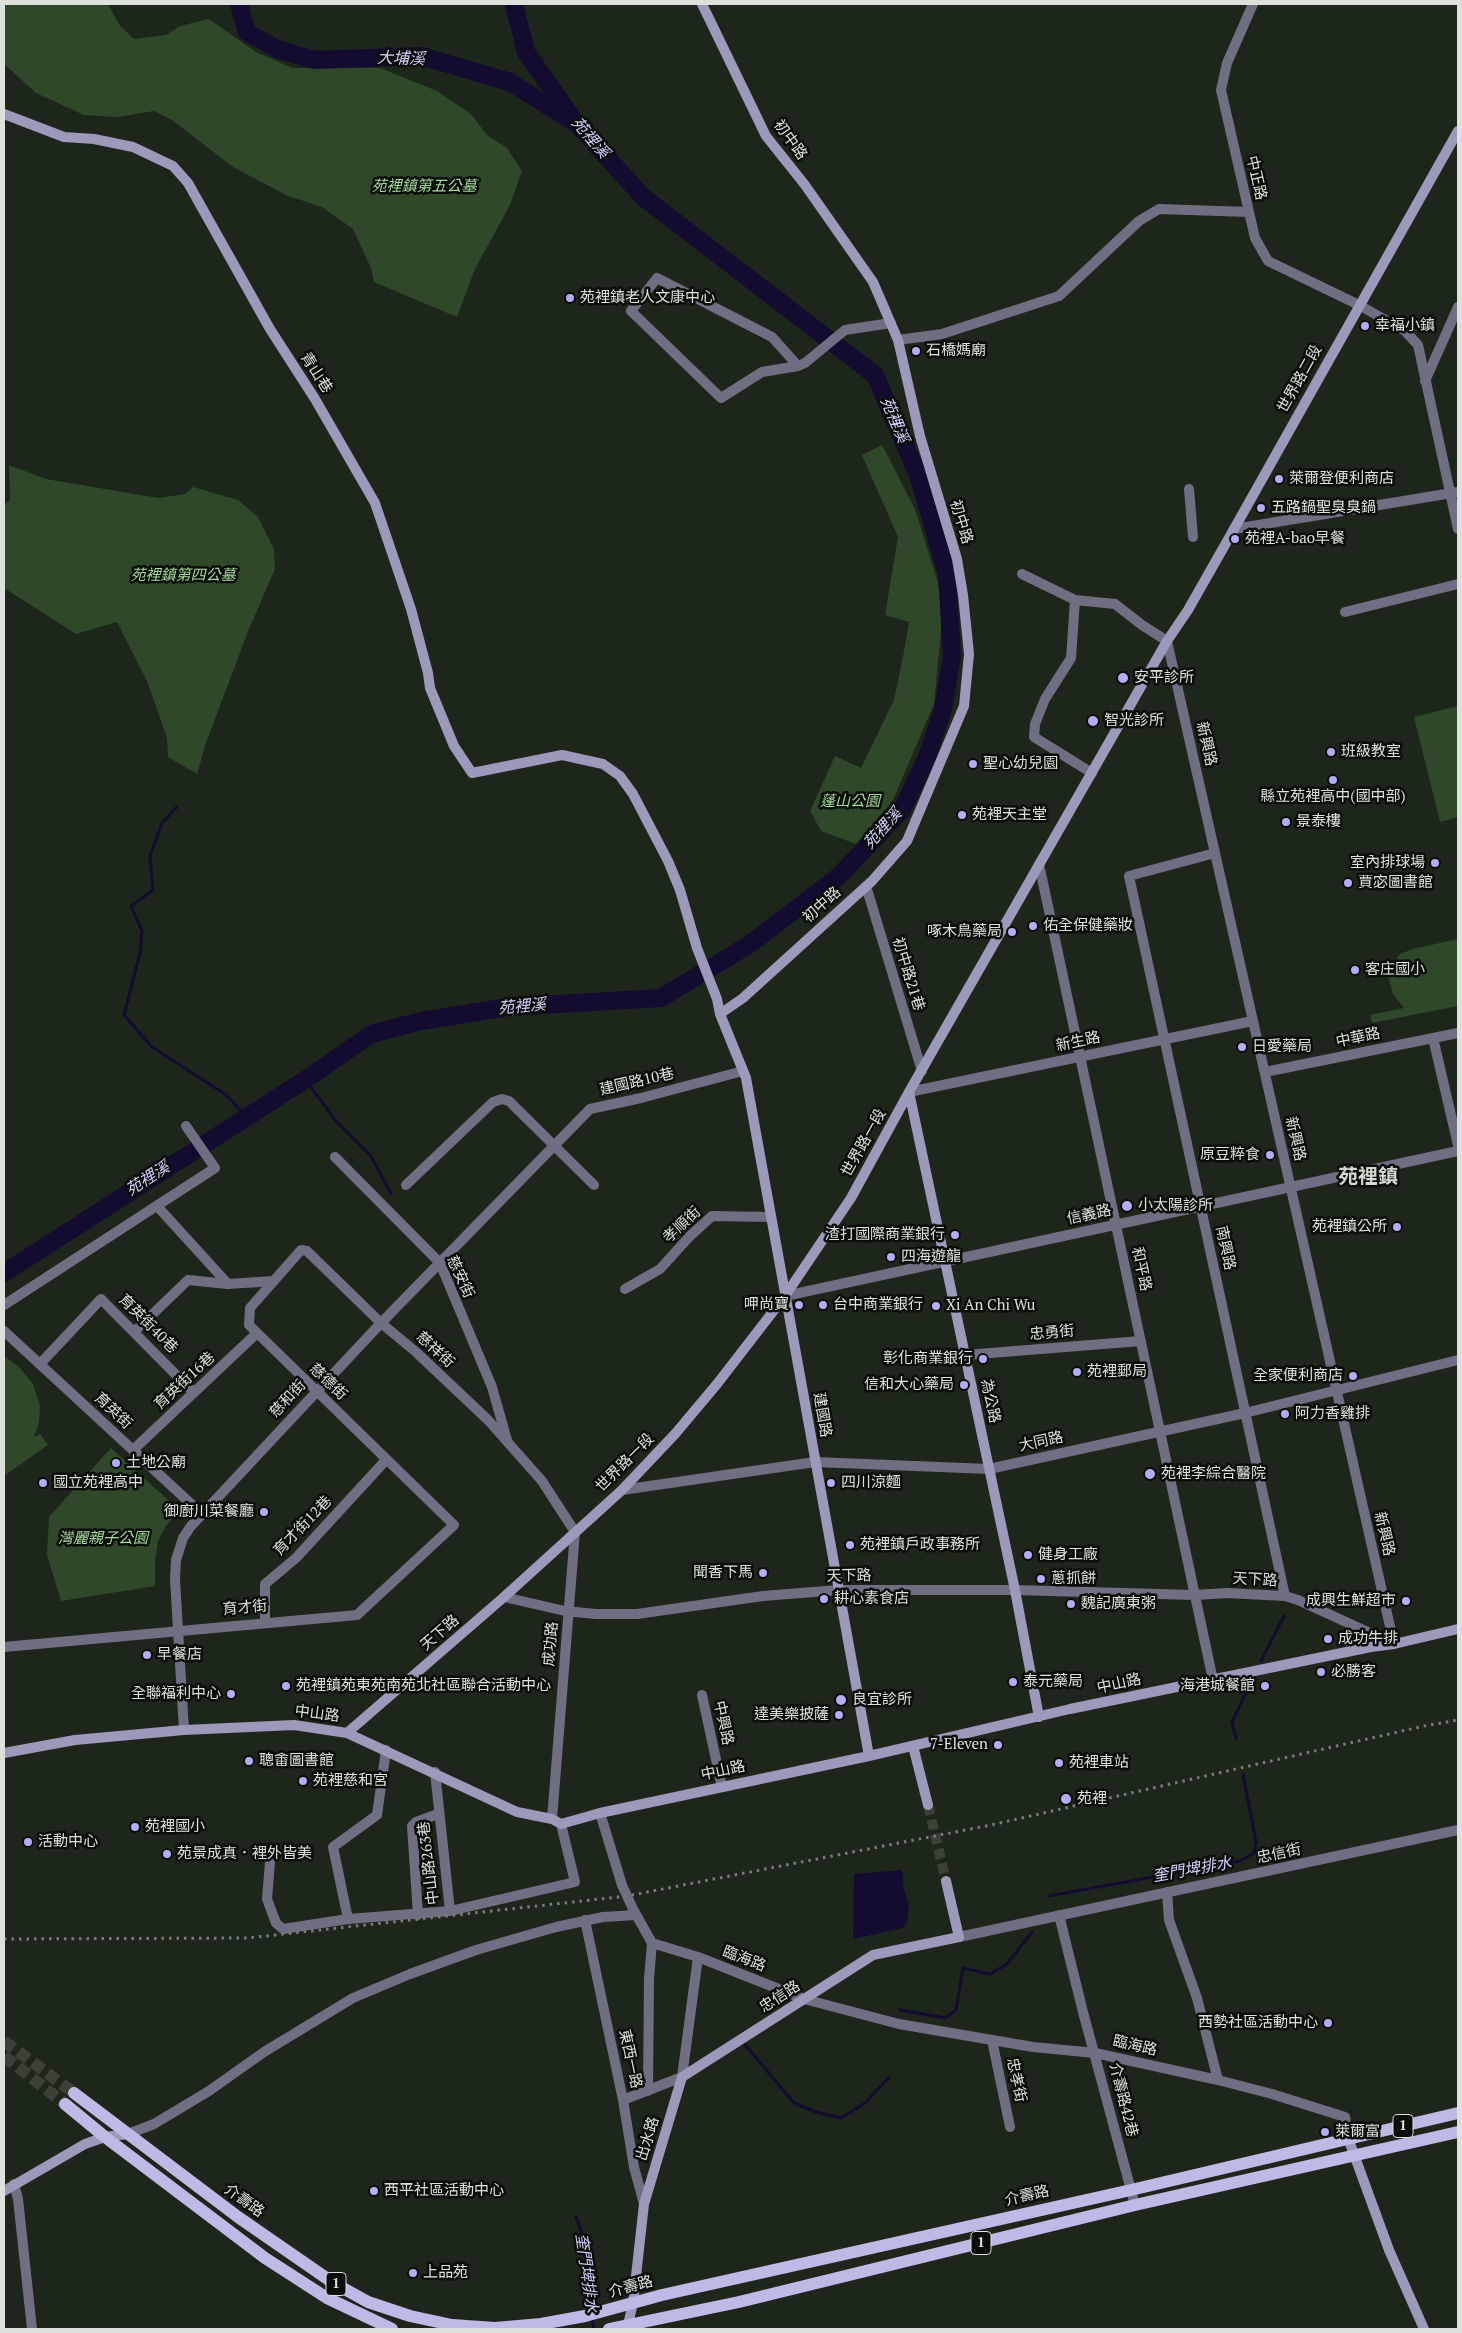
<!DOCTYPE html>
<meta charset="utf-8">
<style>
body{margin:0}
#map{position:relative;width:1462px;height:2333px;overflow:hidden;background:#1d261b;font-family:"PT Serif",serif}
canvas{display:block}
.frame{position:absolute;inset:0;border:5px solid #dce2db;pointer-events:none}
</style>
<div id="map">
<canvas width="1462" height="2333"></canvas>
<div class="frame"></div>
</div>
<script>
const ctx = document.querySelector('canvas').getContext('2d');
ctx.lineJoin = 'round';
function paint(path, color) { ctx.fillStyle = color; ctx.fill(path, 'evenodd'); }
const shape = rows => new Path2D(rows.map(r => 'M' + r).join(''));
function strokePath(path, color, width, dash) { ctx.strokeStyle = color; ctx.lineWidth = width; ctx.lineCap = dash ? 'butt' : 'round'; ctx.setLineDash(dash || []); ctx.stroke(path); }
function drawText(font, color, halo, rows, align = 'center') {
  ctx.font = font + ' "PT Serif","Noto Sans TC",serif'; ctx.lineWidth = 5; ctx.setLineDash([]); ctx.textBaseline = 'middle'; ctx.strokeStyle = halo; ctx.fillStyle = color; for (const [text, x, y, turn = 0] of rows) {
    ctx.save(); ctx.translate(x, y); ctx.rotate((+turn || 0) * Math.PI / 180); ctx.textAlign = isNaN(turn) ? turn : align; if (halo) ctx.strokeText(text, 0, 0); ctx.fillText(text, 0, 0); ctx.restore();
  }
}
const green = shape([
 [4,4,108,4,120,26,134,39,166,35,180,26,209,19,256,52,292,68,380,68,437,91,471,114,487,135,507,148,522,171,510,205,475,269,457,317,374,282,371,268,353,229,322,207,286,195,233,167,172,120,154,111,117,117,84,115,36,93,4,64],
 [882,445,915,509,938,583,942,621,934,704,893,800,856,844,821,831,810,811,835,756,861,768,894,700,903,657,909,622,885,615,898,537,862,455],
 [9,465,46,479,158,498,185,494,193,487,238,500,258,517,274,549,275,569,249,629,206,743,197,774,168,757,167,738,147,681,117,622,76,634,4,588,4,505,10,500],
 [1458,706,1458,817,1440,822,1414,717],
 [1458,939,1458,1006,1372,1023,1370,1015,1404,1008,1393,994,1389,980,1392,965,1400,954,1413,949],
 [4,1356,20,1368,33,1384,40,1406,39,1422,34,1437,40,1434,48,1445,4,1476],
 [111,1448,179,1510,166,1526,158,1541,155,1560,155,1586,61,1601,47,1555,49,1517]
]);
const water = shape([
 [902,1870,904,1889,909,1907,907,1923,902,1928,853,1939,854,1874]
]);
const stream = shape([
 [177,807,162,823,150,856,153,890,131,906,142,931,140,953,124,1015,152,1047,225,1094,247,1117],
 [305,1079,336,1121,371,1156,391,1194],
 [1261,1661,1284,1616],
 [1236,1739,1232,1722,1252,1680],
 [1049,1896,1240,1861,1254,1853,1256,1842,1243,1774],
 [900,2010,945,2018,956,2010,963,1968,990,1974,1007,1964,1032,1932],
 [742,2041,794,2103,816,2112,841,2118,865,2103,889,2077],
 [576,2217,584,2239,591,2311],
 [592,2318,594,2329]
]);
const river = shape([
 [239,4,247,32,277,49,315,60,421,56,510,82,569,119],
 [4,1273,311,1076,371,1034,421,1021,508,1007,661,998,750,944,838,877,902,810,927,757,943,709,952,656,947,574,918,475,875,375,643,197,576,123,526,52,514,4]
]);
const secondaryTunnel = shape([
 [928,1805,946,1881]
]);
const primaryTunnel = shape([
 [4,2041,74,2093],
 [4,2056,65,2104]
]);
const street = shape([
 [1253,4,1227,63,1221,90,1255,238,1268,261,1359,305,1405,331,1418,345,1458,529],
 [898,340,942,334,1059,296,1139,221,1159,209,1249,212],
 [798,366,772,337,657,278,631,311,721,398,762,372,798,366,805,363,845,330,891,323],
 [1425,381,1458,307],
 [1189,489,1193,537],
 [1234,529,1458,492],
 [1022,574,1075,600,1115,604,1142,625,1167,641,1394,1644],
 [1075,600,1071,658,1045,699,1035,724,1034,737,1092,773],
 [1345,612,1458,584],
 [1215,853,1129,876,1285,1596],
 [1039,864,1213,1680],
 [866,886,922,1071],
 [1433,1038,1458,1145],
 [1265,1072,1458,1033],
 [909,1092,1253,1021],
 [335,1157,440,1263,492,1387,507,1440],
 [406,1185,493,1102,502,1099,509,1101,594,1185],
 [157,1206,228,1284],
 [625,1289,660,1269,690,1236,712,1216,771,1217],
 [785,1296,1458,1151],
 [4,1305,215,1168,186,1126],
 [4,1331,202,1514],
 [135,1331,188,1280,228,1284,274,1281],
 [965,1355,1141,1341],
 [40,1364,101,1299,194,1393],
 [133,1450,257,1333],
 [622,1490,815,1462,989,1469,1245,1413,1458,1360],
 [504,1597,565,1611,596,1614,637,1614,763,1596,839,1590,1015,1590,1195,1595,1227,1593,1285,1596,1298,1600,1394,1644],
 [265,1621,265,1584,296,1558,386,1460],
 [4,1647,357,1615,454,1525,249,1325,250,1308,301,1250,307,1251,381,1323,416,1352,488,1420,542,1481,575,1532,552,1819],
 [702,1695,722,1787],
 [184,1730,175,1579,176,1560,183,1538,191,1526,381,1323,590,1109,641,1098,743,1071],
 [435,1772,450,1911,575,1882,561,1824],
 [600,1813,622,1885,633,1909,652,1943,698,1957,804,1999,899,2024,1033,2047,1095,2053,1218,2080,1272,2094,1345,2117,1348,2138],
 [271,1850,267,1899,276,1923,283,1929,348,1919,450,1911],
 [1167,1892,1169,1920,1197,1998,1218,2080],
 [418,1915,412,1826,416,1822,438,1814],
 [1059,1915,1083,2012,1135,2205],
 [348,1919,333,1847,377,1815,386,1750],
 [585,1920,623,2100,634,2167,644,2204],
 [959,1937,1458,1830],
 [992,2040,1010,2127],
 [648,2091,649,1979,652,1943],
 [623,2100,682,2077,698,1957],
 [128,2134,154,2124,209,2091,264,2052,353,1998,410,1974,476,1950,556,1927,603,1917,636,1915],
 [14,2184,18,2199,32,2329]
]);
const secondary = shape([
 [702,4,766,136,805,185,873,282,898,340,920,436,957,559,963,595,969,654,964,706,907,841,872,881,743,998,720,1014],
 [4,114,64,137,94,139,133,147,173,166,188,183,270,329,315,399,375,503,411,609,428,673,430,688,454,746,472,773,562,755,603,764,620,776,633,794,668,861,680,890,697,948,717,999,720,1014,746,1078,869,1756],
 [909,1092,1015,1590,1039,1717],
 [347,1733,504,1597,622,1490,675,1434,717,1384,785,1296,851,1198,909,1092,1167,641,1188,610,1234,529,1458,131],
 [913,1746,928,1805],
 [4,1753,75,1740,184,1730,294,1725,347,1733,517,1812,552,1819,561,1824,600,1813,869,1756,1070,1709,1371,1647,1394,1644,1458,1629],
 [1348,2138,1389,2250,1424,2329],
 [4,2191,85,2144,105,2137,128,2134],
 [627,2329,633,2303,644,2204,682,2077,873,1955,959,1937,946,1881]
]);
const primary = shape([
 [74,2093,238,2217,332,2282,368,2302,410,2316,452,2325,495,2328,541,2324,585,2316,662,2295,1131,2190,1458,2113],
 [65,2104,105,2137,265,2258,327,2298,392,2329],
 [609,2329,739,2302,1135,2205,1458,2132]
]);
const rail = shape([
 [4,1939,248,1938,627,1896,991,1825,1424,1726,1458,1720]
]);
const markers = [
 [570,298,5,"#b5acf8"],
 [1365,326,5,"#b5acf8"],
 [916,351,5,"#b5acf8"],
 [1279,479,5,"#b5acf8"],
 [1261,508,5,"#b5acf8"],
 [1235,539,5,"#b5acf8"],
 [1123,678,6,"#b5acf8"],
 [1093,721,6,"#b5acf8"],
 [1331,752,5,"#b5acf8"],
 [973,764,5,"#b5acf8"],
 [1333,780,5,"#b5acf8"],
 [962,815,5,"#b5acf8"],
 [1286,822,5,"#b5acf8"],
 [1435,863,5,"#b5acf8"],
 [1348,883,5,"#b5acf8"],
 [1033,926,5,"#b5acf8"],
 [1012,932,5,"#b5acf8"],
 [1355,970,5,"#b5acf8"],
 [1242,1047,5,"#b5acf8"],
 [1270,1155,5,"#b5acf8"],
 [1127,1206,6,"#b5acf8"],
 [1397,1227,5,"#b5acf8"],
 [955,1235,5,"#b5acf8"],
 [891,1257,5,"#b5acf8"],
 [799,1305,5,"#b5acf8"],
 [823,1305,5,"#b5acf8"],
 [936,1306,5,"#b5acf8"],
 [983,1359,5,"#b5acf8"],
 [1077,1372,5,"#b5acf8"],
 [1353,1376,5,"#b5acf8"],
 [964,1385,5,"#b5acf8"],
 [1285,1414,5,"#b5acf8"],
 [116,1463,5,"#b5acf8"],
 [1150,1474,6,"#b5acf8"],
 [43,1483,5,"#b5acf8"],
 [831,1483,5,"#b5acf8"],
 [264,1512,5,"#b5acf8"],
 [850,1545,5,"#b5acf8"],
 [1028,1555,5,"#b5acf8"],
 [763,1573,5,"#b5acf8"],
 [1041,1579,5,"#b5acf8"],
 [824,1599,5,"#b5acf8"],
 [1406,1601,5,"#b5acf8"],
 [1071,1604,5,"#b5acf8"],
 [1328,1639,5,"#b5acf8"],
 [147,1655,5,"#b5acf8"],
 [1321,1672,5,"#b5acf8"],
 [1013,1682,5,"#b5acf8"],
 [286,1686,5,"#b5acf8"],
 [1265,1686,5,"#b5acf8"],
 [231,1694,5,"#b5acf8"],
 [841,1700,6,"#b5acf8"],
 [839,1715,5,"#b5acf8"],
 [998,1745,5,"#b5acf8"],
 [249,1761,5,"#b5acf8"],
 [1059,1763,5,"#b5acf8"],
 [303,1781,5,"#b5acf8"],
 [1066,1799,6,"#b5acf8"],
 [135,1827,5,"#b5acf8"],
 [28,1842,5,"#b5acf8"],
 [167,1854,5,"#b5acf8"],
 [1328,2023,5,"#b5acf8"],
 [1325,2132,5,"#b5acf8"],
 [374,2191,5,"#b5acf8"],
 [413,2273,5,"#b5acf8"]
];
const shields = [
 [1403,2126,20],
 [981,2243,20],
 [336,2284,20]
];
const shieldNames = [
 ["1",1403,2126],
 ["1",981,2243],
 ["1",336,2284]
];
const streetNames = [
 ["初中路",790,140,54],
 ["中正路",1256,178,77],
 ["青山巷",316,373,57],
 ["世界路二段",1300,379,-61],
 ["初中路",961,522,73],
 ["新興路",1206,744,77],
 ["初中路",822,905,-42],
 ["初中路21巷",908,974,73],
 ["中華路",1358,1038,-12],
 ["新生路",1078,1042,-12],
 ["建國路10巷",637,1082,-13],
 ["新興路",1295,1139,77],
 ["世界路一段",864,1143,-61],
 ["信義路",1089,1215,-12],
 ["孝順街",682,1225,-43],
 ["南興路",1225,1248,78],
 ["和平路",1141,1269,78],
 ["慈安街",460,1277,65],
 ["育英街40巷",148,1324,45],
 ["忠勇街",1052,1333,-5],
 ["慈祥街",435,1350,42],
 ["育英街16巷",185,1381,-43],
 ["慈德街",328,1382,44],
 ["慈和街",288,1399,-47],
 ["為公路",990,1401,78],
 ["育英街",113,1411,43],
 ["建國路",822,1415,80],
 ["大同路",1041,1442,-12],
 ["世界路一段",625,1463,-45],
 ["育才街12巷",303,1526,-46],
 ["新興路",1384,1534,77],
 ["天下路",849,1576,-1],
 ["天下路",1255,1580,3],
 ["育才街",245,1608,-5],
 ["天下路",440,1633,-41],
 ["成功路",551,1644,-85],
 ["中山路",1119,1684,-12],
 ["中山路",317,1714,7],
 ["中興路",723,1723,78],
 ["中山路",723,1771,-12],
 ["忠信街",1279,1854,-12],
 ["中山路263巷",429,1863,-97],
 ["臨海路",744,1959,21],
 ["忠信路",780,1997,-33],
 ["臨海路",1135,2046,13],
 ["東西一路",630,2059,78],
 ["忠孝街",1016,2080,78],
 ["介壽路42巷",1123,2100,76],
 ["出水路",648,2139,-73],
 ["介壽路",1027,2196,-13],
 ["介壽路",244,2201,36],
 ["介壽路",631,2287,-15]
];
const parkNames = [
 ["苑裡鎮第五公墓",424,187],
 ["苑裡鎮第四公墓",183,576],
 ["蓬山公園",850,802],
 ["灣麗親子公園",103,1539]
];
const poiNames = [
 ["苑裡鎮老人文康中心",580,298],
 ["幸福小鎮",1375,326],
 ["石橋媽廟",926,351],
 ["萊爾登便利商店",1289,479],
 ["五路鍋聖臭臭鍋",1271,508],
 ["苑裡A-bao早餐",1245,539],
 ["安平診所",1134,678],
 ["智光診所",1104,721],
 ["班級教室",1341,752],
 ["聖心幼兒園",983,764],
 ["縣立苑裡高中(國中部)",1333,797,"center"],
 ["苑裡天主堂",972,815],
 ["景泰樓",1296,822],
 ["室內排球場",1425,863,"right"],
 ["賈宓圖書館",1358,883],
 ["佑全保健藥妝",1043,926],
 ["啄木鳥藥局",1002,932,"right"],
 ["客庄國小",1365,970],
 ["日愛藥局",1252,1047],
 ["原豆粹食",1260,1155,"right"],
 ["小太陽診所",1138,1206],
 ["苑裡鎮公所",1387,1227,"right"],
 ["渣打國際商業銀行",945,1235,"right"],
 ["四海遊龍",901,1257],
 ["呷尚寶",789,1305,"right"],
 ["台中商業銀行",833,1305],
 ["Xi An Chi Wu",946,1306],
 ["彰化商業銀行",973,1359,"right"],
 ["苑裡郵局",1087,1372],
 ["全家便利商店",1343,1376,"right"],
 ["信和大心藥局",954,1385,"right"],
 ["阿力香雞排",1295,1414],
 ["土地公廟",126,1463],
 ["苑裡李綜合醫院",1161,1474],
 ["國立苑裡高中",53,1483],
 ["四川涼麵",841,1483],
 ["御廚川菜餐廳",254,1512,"right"],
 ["苑裡鎮戶政事務所",860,1545],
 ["健身工廠",1038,1555],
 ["聞香下馬",753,1573,"right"],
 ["蔥抓餅",1051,1579],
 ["耕心素食店",834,1599],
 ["成興生鮮超市",1396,1601,"right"],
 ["魏記廣東粥",1081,1604],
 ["成功牛排",1338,1639],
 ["早餐店",157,1655],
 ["必勝客",1331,1672],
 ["泰元藥局",1023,1682],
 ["苑裡鎮苑東苑南苑北社區聯合活動中心",296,1686],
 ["海港城餐館",1255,1686,"right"],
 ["全聯福利中心",221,1694,"right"],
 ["良宜診所",852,1700],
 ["達美樂披薩",829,1715,"right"],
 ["7-Eleven",988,1745,"right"],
 ["聰畬圖書館",259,1761],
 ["苑裡車站",1069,1763],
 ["苑裡慈和宮",313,1781],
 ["苑裡",1077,1799],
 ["苑裡國小",145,1827],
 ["活動中心",38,1842],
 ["苑景成真．裡外皆美",177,1854],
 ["西勢社區活動中心",1318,2023,"right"],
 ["萊爾富",1335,2132],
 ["西平社區活動中心",384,2191],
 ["上品苑",423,2273]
];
const waterNames = [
 ["大埔溪",401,59,2],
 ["苑裡溪",590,138,49],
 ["苑裡溪",894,420,67],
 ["苑裡溪",883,829,-48],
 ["苑裡溪",522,1007,-5],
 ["苑裡溪",148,1179,-33],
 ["奎門埤排水",1192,1870,-10],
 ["奎門埤排水",586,2273,82]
];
const districtNames = [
 ["苑裡鎮",1368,1177]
];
paint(green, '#2f482a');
paint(water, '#140b31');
strokePath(stream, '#140b31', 3);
strokePath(river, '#140b31', 18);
strokePath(secondaryTunnel, '#3a4238', 10, [10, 5]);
strokePath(primaryTunnel, '#3a4238', 12, [12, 6]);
strokePath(street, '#706e83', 10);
strokePath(secondary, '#9c99ba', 10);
strokePath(primary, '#bebae6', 12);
strokePath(rail, '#777f76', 3, [2.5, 5]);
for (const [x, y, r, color] of markers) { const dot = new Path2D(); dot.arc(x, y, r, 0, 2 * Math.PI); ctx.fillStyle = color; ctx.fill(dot); strokePath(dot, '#0a0d09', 2); }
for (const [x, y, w] of shields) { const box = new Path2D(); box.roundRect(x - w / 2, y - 11.5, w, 23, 4); ctx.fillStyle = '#0a0d09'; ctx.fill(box); strokePath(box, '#dce2db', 1); }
drawText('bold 14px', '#dce2db', null, shieldNames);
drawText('15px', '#dce2db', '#0a0d09', streetNames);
drawText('italic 15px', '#a5da9a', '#0a0d09', parkNames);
drawText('15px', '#dce2db', '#0a0d09', poiNames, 'left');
drawText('italic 16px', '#d2cefb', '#0a0d09', waterNames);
drawText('bold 20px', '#d0dbcd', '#0a0d09', districtNames);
</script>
